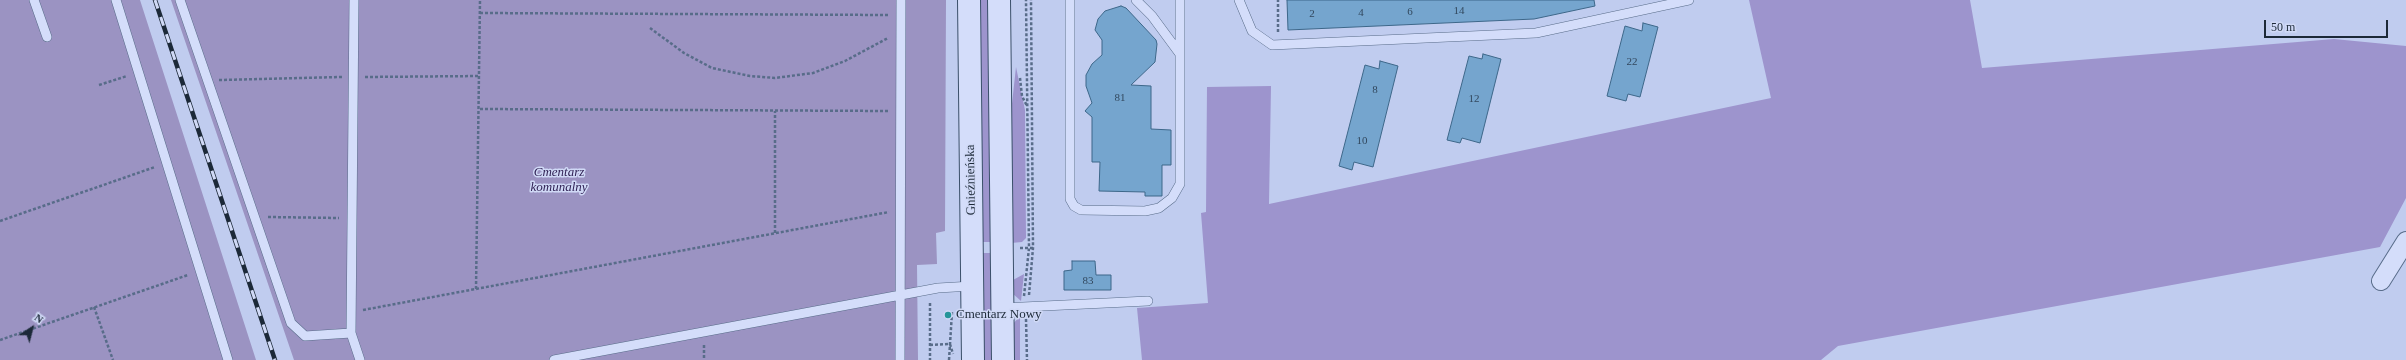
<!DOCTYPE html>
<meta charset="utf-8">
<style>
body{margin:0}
#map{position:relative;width:2406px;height:360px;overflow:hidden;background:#c0ccef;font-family:Georgia,serif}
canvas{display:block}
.north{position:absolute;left:12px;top:308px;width:40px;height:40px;-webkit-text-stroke:3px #d0d9f6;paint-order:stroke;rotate:36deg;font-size:11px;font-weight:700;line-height:16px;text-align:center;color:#1c2938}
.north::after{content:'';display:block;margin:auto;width:14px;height:18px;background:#1c2938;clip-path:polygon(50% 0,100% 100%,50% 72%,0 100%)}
.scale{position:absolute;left:2264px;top:20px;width:124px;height:18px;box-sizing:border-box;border:2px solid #1c2938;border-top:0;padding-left:5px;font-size:12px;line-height:14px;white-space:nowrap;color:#1c2938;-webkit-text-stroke:3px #d0d9f6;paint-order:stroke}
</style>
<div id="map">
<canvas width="2406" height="360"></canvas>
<div class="north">N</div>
<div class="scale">50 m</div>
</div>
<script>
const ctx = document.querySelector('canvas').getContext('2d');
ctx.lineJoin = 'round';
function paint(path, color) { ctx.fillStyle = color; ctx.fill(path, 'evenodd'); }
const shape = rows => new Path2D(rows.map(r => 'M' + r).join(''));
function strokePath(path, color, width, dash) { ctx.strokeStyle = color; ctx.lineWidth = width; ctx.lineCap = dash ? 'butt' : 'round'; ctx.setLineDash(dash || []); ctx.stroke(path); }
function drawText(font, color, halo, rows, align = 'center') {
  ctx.font = font + ' Georgia,serif'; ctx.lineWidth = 3; ctx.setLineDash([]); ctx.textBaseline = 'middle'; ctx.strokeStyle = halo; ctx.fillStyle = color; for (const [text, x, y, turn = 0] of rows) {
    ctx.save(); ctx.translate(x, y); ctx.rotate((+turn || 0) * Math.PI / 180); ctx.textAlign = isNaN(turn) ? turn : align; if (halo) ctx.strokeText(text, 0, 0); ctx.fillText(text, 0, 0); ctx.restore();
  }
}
const green = shape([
 [978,0,990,0,992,242,980,242],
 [1749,0,1970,0,1982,68,2334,39,2406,46,2406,198,2380,247,1838,346,1821,360,1142,360,1137,308,1208,303,1201,213,1206,212,1207,87,1271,86,1269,204,1771,98],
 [1016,67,1025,110,1026,238,1022,242,1011,243,1009,131],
 [981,253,992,253,994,360,982,360],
 [1024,274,1021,301,1012,293,1013,280],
 [1020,316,1020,360,1012,360,1012,325]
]);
const cemetery = shape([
 [0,0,140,0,256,360,0,360],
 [171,0,946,0,945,231,936,233,937,264,917,265,918,360,294,360]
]);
const building = shape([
 [1287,0,1594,0,1595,6,1534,19,1288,30,1287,0],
 [1121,6,1126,8,1156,40,1157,44,1155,62,1131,85,1151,86,1151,129,1171,130,1171,165,1162,165,1162,196,1145,196,1145,192,1099,191,1100,162,1092,162,1092,117,1085,111,1092,103,1086,86,1086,75,1092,64,1102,55,1102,40,1095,30,1098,19,1105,11,1121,6],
 [1643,23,1658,27,1640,97,1628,94,1626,101,1607,96,1625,26,1642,31,1643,23],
 [1483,54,1501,59,1480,143,1462,138,1460,143,1447,140,1469,56,1482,59,1483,54],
 [1380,61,1398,66,1373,167,1354,162,1352,170,1339,166,1365,65,1379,69,1380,61],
 [1072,261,1095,261,1096,275,1111,275,1111,290,1064,290,1064,271,1072,270,1072,261]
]);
const path = shape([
 [480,13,888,15],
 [650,28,684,53,712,68,750,76,775,78,813,73,845,61,888,38],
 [1278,32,1278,0],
 [365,77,480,76],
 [1020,78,1022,96,1027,106],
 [219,80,342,77],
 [99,85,127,76],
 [480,109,889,111],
 [268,217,339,218],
 [0,221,155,167],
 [775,233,775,111],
 [1020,248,1033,248],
 [476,289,480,0],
 [1029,295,1033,248,1031,0],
 [1024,296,1029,248,1026,0],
 [930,303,930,360],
 [94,307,113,360],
 [363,310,889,212],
 [1026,319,1027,360],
 [0,340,188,275],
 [704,345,704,360],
 [930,345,950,344,953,354],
 [949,360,952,312]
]);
const lane = shape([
 [34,0,47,37],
 [116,0,228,360],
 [180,0,291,323,305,336,351,333,360,360],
 [1070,0,1070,199,1074,206,1081,210,1145,211,1159,208,1172,198,1180,184,1180,54,1152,16,1136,0],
 [1180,0,1180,54],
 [1239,0,1252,31,1272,45,1536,33,1689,0],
 [1002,308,1148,301],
 [351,333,354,0],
 [554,360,938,288,972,286],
 [900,360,901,0]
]);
const street = shape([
 [2381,281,2406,241]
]);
const secondary = shape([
 [969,0,973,360],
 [999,0,1003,360]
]);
const rail = shape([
 [155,0,275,360]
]);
const markers = [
 [948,315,4,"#269599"]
];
const numberNames = [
 ["14",1459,11],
 ["6",1410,12],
 ["4",1361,13],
 ["2",1312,14],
 ["22",1632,62],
 ["8",1375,90],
 ["81",1120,98],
 ["12",1474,99],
 ["10",1362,141],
 ["83",1088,281]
];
const parkNames = [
 ["Cmentarz",559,173],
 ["komunalny",559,188]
];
const streetNames = [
 ["Gnieźnieńska",971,180,-91]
];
const poiNames = [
 ["Cmentarz Nowy",956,315]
];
paint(green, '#9d94cd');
paint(cemetery, '#9b93c2');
paint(building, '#75a5ce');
strokePath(building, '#3d6789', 1);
strokePath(lane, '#586c89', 10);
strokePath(street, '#586c89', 20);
strokePath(secondary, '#3b506a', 24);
strokePath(path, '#586c89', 2.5, [3, 2]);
strokePath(lane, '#d4ddfa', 9);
strokePath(street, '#d4ddfa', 18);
strokePath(secondary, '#d4ddfa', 22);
strokePath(rail, '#1c2938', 4.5);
strokePath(rail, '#d0d9f6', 3, [9]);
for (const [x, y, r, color] of markers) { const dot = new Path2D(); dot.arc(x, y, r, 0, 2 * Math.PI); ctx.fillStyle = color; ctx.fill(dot); strokePath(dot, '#d0d9f6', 1.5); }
drawText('11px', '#32485e', null, numberNames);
drawText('italic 13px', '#312255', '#d0d9f6', parkNames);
drawText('13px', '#1c2938', '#d0d9f6', streetNames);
drawText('13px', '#1c2938', '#d0d9f6', poiNames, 'left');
</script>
